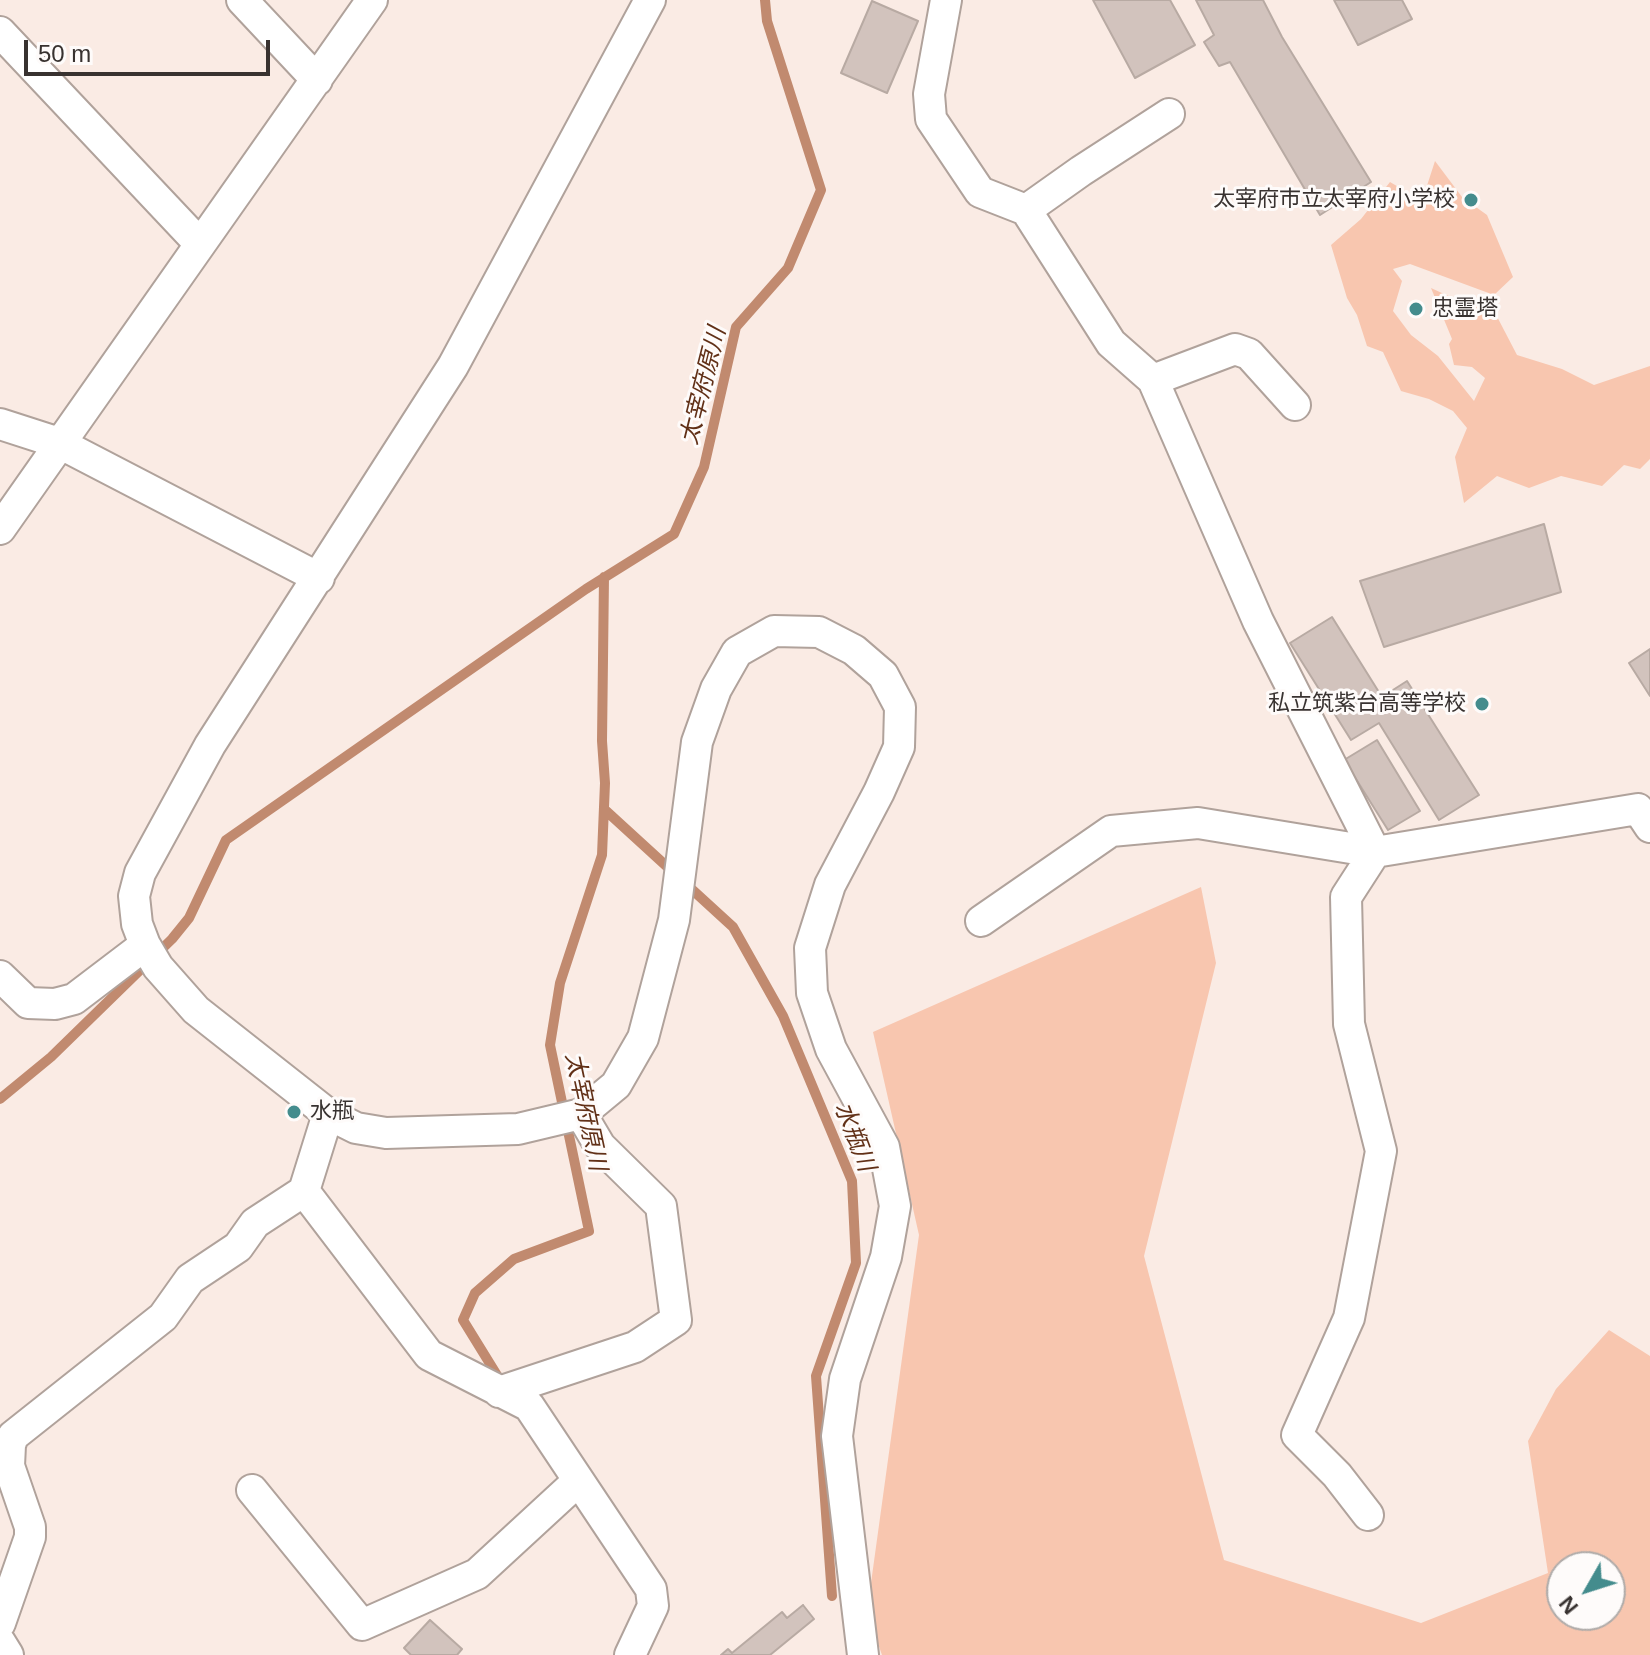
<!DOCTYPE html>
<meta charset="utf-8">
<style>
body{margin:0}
#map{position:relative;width:1650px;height:1655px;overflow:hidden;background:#faebe4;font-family:Arial,sans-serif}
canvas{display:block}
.north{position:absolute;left:1546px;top:1551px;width:80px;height:80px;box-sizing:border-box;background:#fefbfa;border:2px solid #afaba9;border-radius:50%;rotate:231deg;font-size:22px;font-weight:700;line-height:32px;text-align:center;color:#383230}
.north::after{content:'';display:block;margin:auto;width:28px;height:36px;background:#448c8d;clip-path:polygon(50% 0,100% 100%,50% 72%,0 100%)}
.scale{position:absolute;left:24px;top:40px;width:246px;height:36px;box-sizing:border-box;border:4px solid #383230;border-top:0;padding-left:10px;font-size:24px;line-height:28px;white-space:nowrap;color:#383230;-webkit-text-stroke:6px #fefbfa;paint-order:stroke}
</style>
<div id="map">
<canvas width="1650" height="1655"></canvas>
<div class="north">N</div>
<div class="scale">50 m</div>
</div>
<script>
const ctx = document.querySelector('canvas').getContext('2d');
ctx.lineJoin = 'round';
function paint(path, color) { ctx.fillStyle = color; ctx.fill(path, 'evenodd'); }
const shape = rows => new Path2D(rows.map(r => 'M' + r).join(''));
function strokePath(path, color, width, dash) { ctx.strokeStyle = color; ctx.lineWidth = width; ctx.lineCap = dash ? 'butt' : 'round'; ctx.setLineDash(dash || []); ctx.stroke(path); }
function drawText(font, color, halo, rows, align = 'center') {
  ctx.font = font + ' Arial,"Noto Sans JP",sans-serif'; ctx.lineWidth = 6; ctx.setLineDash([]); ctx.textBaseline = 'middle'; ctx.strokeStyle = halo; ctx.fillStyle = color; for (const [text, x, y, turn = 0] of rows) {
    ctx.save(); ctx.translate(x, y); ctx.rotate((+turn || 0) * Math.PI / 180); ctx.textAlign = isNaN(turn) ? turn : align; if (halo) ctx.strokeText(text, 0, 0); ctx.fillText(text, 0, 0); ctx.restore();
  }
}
const green = shape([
 [1435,161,1462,197,1487,215,1513,277,1494,295,1410,264,1393,269,1402,281,1393,311,1411,335,1438,356,1474,401,1485,378,1472,367,1454,365,1449,344,1452,339,1431,288,1468,305,1492,307,1517,355,1562,369,1594,385,1650,366,1650,459,1640,469,1624,465,1602,486,1561,476,1529,488,1497,476,1464,503,1455,457,1467,428,1453,411,1429,399,1401,391,1383,352,1367,346,1357,315,1347,298,1331,245,1361,219,1390,182,1422,201],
 [1201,887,1216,963,1144,1256,1224,1560,1421,1623,1548,1573,1528,1441,1556,1389,1609,1330,1650,1356,1650,1655,882,1655,867,1612,919,1235,873,1032],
 [1562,1567,1610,1567,1610,1615,1562,1615]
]);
const stream = shape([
 [604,809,733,927,783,1016,852,1181,856,1263,816,1376,832,1596],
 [0,1099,51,1057,172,939,189,918,226,840,586,589,674,534,704,467,736,327,788,268,821,190,767,21,765,0],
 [500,1380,463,1320,475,1293,514,1259,589,1231,550,1045,560,983,602,855,605,783,602,741,604,577]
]);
const building = shape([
 [1093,0,1170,0,1195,45,1135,78,1093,0],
 [1196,0,1263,0,1282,37,1371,182,1320,215,1230,62,1219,66,1204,42,1214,35,1196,0],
 [1334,0,1402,0,1412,19,1358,45,1334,0],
 [872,1,918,21,887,93,841,73,872,1],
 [1544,524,1561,592,1384,647,1360,581,1544,524],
 [1332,617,1382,697,1407,681,1479,795,1439,820,1379,723,1351,740,1290,643,1332,617],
 [1650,649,1650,696,1629,663,1650,649],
 [1377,740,1420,811,1388,830,1344,760,1377,740],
 [803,1605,814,1619,770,1655,721,1655,728,1649,732,1653,782,1612,787,1618,803,1605],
 [430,1620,462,1649,457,1655,411,1655,404,1648,430,1620]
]);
const street = shape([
 [242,0,317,80],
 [650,0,453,366,210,745,140,873,134,896,137,924,145,945,158,967,196,1010,328,1114,356,1128,386,1133,518,1129,581,1114,616,1085,643,1038,674,920,697,742,716,689,737,652,774,631,819,632,854,650,883,675,900,707,899,747,879,792,830,885,810,948,812,993,831,1049,884,1147,895,1206,886,1257,845,1379,837,1436,863,1655],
 [946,0,929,94,931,119,980,192,1026,210,1111,343,1153,380,1258,621,1375,852,1346,897,1349,1024,1381,1151,1349,1318,1297,1435,1337,1475,1368,1515],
 [0,32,199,243],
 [1026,210,1081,171,1169,114],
 [1153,380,1235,349,1249,354,1295,405],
 [0,424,59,443,319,578],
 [0,529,372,0],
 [981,921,1111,831,1198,823,1375,852,1638,809,1650,827],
 [0,976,28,1003,55,1004,74,999,145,945],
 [304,1191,429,1355,529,1406,651,1589,653,1606,630,1655],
 [499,1392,635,1347,676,1320,661,1206,600,1146,581,1114],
 [252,1490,362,1625,477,1574,578,1481],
 [0,1623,30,1537,30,1527,9,1466,10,1445,13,1436,163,1317,190,1279,238,1247,255,1223,304,1191,328,1114],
 [0,1642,8,1655]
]);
const markers = [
 [1471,200,8,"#448c8d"],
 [1416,309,8,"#448c8d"],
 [1482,704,8,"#448c8d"],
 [294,1112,8,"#448c8d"]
];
const poiNames = [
 ["太宰府市立太宰府小学校",1455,200],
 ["忠霊塔",1432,309,"left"],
 ["私立筑紫台高等学校",1466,704],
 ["水瓶",310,1112,"left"]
];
const waterNames = [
 ["太宰府原川",704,386,-76],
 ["太宰府原川",585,1112,78],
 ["水瓶川",854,1137,69]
];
paint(green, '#f8c6af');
strokePath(stream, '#c18a6f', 10);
paint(building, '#d2c3bd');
strokePath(building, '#b8aaa3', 2);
strokePath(street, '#b0a29b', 34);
strokePath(street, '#fff', 30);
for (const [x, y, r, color] of markers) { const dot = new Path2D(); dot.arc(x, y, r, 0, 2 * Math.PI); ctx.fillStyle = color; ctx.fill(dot); strokePath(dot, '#fefbfa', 3); }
drawText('22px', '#383230', '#fefbfa', poiNames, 'right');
drawText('italic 24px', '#613017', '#fefbfa', waterNames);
</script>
